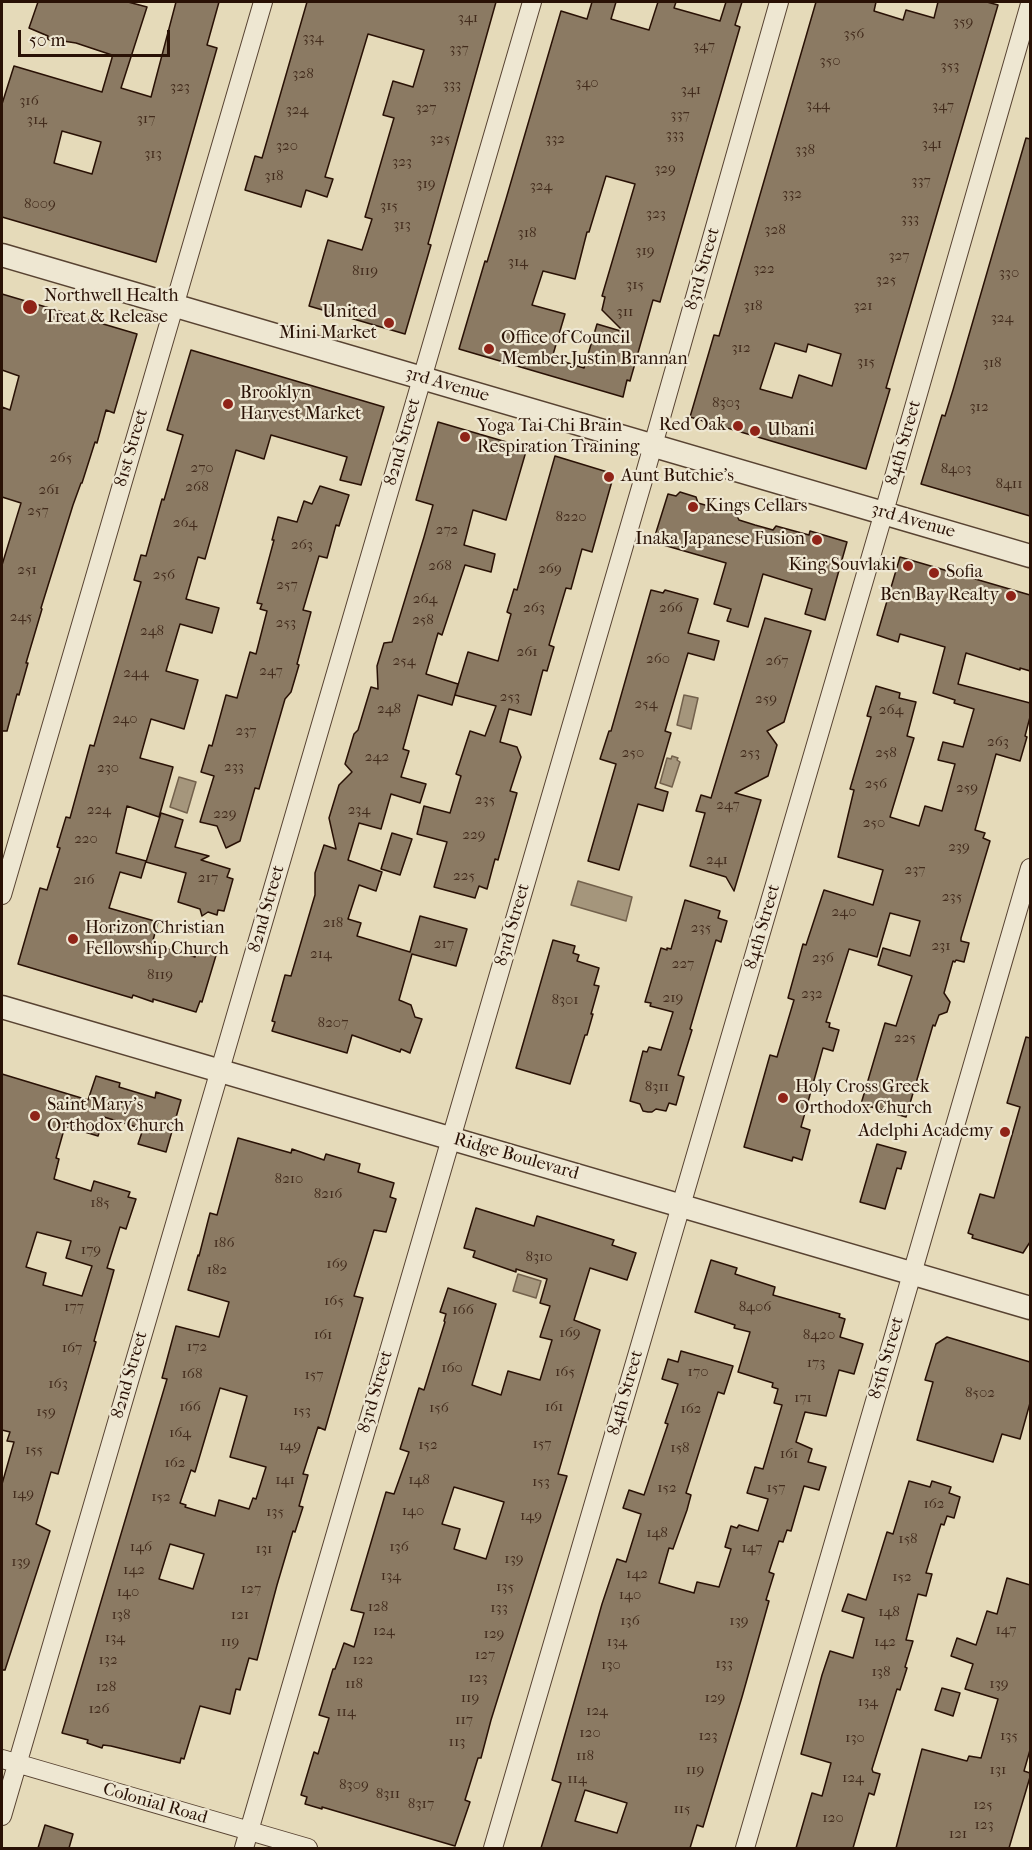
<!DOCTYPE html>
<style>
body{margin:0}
#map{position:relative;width:1032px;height:1850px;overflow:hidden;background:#e5dab9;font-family:"IM FELL French Canon",serif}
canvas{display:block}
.frame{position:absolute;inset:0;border:3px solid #291105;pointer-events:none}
.scale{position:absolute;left:18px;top:30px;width:152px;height:27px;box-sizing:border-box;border:3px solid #291105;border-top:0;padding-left:8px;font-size:18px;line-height:21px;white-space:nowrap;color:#291105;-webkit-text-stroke:4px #eee7d2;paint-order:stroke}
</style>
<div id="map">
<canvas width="1032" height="1850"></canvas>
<div class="frame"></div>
<div class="scale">50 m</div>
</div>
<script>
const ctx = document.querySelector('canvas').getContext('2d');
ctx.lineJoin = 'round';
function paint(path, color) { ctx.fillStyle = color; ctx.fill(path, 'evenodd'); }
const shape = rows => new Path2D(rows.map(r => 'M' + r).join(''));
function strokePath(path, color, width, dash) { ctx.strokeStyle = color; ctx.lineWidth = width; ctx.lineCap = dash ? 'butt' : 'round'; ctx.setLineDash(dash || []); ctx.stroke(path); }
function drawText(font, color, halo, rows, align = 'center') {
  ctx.font = font + ' "IM FELL French Canon",serif'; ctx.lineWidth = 4.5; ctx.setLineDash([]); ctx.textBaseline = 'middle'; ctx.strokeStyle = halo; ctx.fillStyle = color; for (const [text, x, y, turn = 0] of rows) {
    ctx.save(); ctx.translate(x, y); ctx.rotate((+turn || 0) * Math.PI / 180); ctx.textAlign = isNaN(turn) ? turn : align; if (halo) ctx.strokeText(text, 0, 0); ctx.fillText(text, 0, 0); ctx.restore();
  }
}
const water = shape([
 [684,695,698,698,691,729,677,725,684,695],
 [672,756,678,758,677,760,680,762,672,787,660,783,667,758,671,759,672,756],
 [179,777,196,782,187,813,170,807,179,777],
 [578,881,632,897,626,921,571,905,578,881],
 [518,1274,541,1281,536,1298,513,1291,518,1274]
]);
const building = shape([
 [38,2,128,2,147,7,121,88,151,97,176,2,219,2,207,45,217,48,156,262,2,217,2,104,14,66,102,92,112,58,112,55,76,43,63,41,62,44,47,39,48,36,29,28,38,2],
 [62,131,101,142,92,174,54,163,62,131],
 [307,2,496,2,428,244,431,245,405,334,309,306,328,240,362,250,372,219,365,217,394,118,383,115,393,81,413,87,424,50,368,34,325,177,333,179,327,197,306,190,301,207,245,190,255,156,262,158,307,2],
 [592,2,616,2,611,19,649,30,658,2,676,2,674,8,720,21,726,2,742,2,735,25,740,27,660,302,653,300,630,381,627,380,623,397,459,349,485,261,487,262,506,199,561,11,587,19,592,2],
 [606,176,635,184,602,296,605,297,602,310,624,332,597,324,584,368,552,358,565,314,532,305,543,271,575,279,587,232,589,232,606,176],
 [816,2,876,2,874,11,903,20,906,10,934,18,938,2,987,2,998,5,886,388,890,389,866,469,690,417,714,335,719,336,816,2],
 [775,343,806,352,808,344,841,354,832,386,799,375,792,398,760,389,775,343],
 [1026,138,1030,139,1030,516,921,484,942,415,945,416,953,390,1026,138],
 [2,294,137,334,114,413,106,410,97,443,95,442,82,483,81,483,73,505,41,608,42,609,26,663,28,663,19,695,17,694,7,731,2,731,2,565,21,503,2,497,2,407,10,410,19,376,2,370,2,294],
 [191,350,384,407,361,485,340,480,347,457,271,435,264,459,236,450,205,559,198,557,186,599,219,608,212,633,180,624,166,671,198,680,184,729,151,719,140,758,173,767,159,817,127,806,116,853,146,861,141,878,120,872,109,908,158,922,152,944,195,957,197,948,217,952,202,1002,200,1001,196,1012,153,999,153,1002,133,995,132,998,18,964,40,888,47,890,60,848,57,847,66,817,70,818,90,745,94,746,141,582,134,580,141,555,146,556,162,499,164,500,183,435,167,430,191,350],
 [438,422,527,448,506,520,473,510,464,545,495,554,491,572,465,565,442,635,438,633,426,674,458,684,452,705,418,695,403,749,409,751,401,777,426,784,420,803,391,794,381,829,359,823,348,860,382,872,376,891,359,885,348,919,361,923,357,936,410,952,420,916,467,929,456,966,412,954,399,1000,411,1005,415,1017,422,1019,410,1053,401,1049,400,1052,352,1035,347,1053,272,1031,275,1022,272,1021,285,975,291,976,315,895,315,873,324,845,336,849,329,818,339,785,352,772,345,764,354,734,358,730,371,687,378,689,377,666,384,643,392,642,424,537,433,505,416,500,438,422],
 [555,456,614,474,592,552,582,549,571,589,566,588,549,645,554,647,547,671,543,670,531,715,509,709,500,742,517,747,521,757,510,791,517,793,498,860,495,859,487,889,479,886,475,898,434,887,447,842,417,834,424,806,450,813,461,776,456,774,470,731,485,736,496,706,455,695,468,652,498,661,511,614,507,612,514,589,517,590,555,456],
 [320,486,349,495,339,526,336,525,327,558,319,556,303,610,311,612,297,664,299,665,291,692,285,699,259,789,255,788,240,841,226,848,217,826,200,822,214,776,201,772,209,745,212,746,226,695,237,698,250,652,256,654,267,611,260,609,262,604,257,603,274,540,272,540,278,517,297,522,304,501,312,504,320,486],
 [680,492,696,497,698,503,736,514,739,520,755,525,773,530,776,526,809,535,810,531,847,542,825,620,805,614,812,589,763,574,748,627,727,621,731,609,714,604,726,563,653,542,668,494,676,496,680,492],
 [900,557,1030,595,1030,671,1020,668,1020,670,966,653,958,684,1030,703,1030,717,1025,736,1027,737,1020,761,996,754,975,830,985,833,983,838,990,841,961,938,961,941,969,943,964,962,956,960,955,962,953,961,944,993,950,1002,947,1012,939,1015,935,1026,933,1025,906,1117,861,1104,885,1023,896,1026,912,976,878,965,883,948,910,956,920,921,890,913,877,957,849,949,826,1022,830,1023,829,1027,839,1030,833,1051,823,1048,801,1127,810,1130,802,1160,793,1157,792,1161,744,1147,770,1055,777,1057,794,1000,788,998,803,944,806,945,824,890,873,905,883,870,838,857,854,790,850,789,871,717,867,716,876,686,900,693,899,698,916,702,907,736,914,738,890,817,919,826,925,806,942,811,955,764,938,760,943,742,963,747,974,709,954,703,955,700,933,693,945,647,900,634,898,642,877,635,900,557],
 [651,590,663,593,665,590,698,599,688,633,719,641,714,660,688,653,665,731,671,733,655,788,668,792,663,811,638,804,619,870,588,861,616,764,600,759,609,731,611,731,651,590],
 [765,618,811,631,784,722,767,731,777,745,768,776,735,793,761,800,734,891,726,877,690,866,705,813,696,811,701,795,711,798,765,618],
 [161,813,183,820,175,847,209,856,201,860,230,869,227,877,233,879,224,911,218,910,217,915,208,912,202,916,200,909,178,902,186,873,146,862,161,813],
 [392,833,412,839,400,875,381,869,392,833],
 [685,900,720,911,718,918,727,921,721,942,716,940,690,1029,692,1030,678,1075,684,1077,676,1105,669,1103,666,1111,656,1109,652,1112,648,1112,643,1111,640,1104,630,1101,643,1051,647,1052,649,1047,661,1050,673,1012,650,1006,651,1003,645,1002,661,948,667,950,667,948,671,949,685,900],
 [553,940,575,946,573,953,579,955,577,961,599,968,594,985,599,986,591,1014,593,1014,587,1035,585,1035,570,1084,516,1068,553,940],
 [1026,1037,1030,1038,1030,1242,1023,1253,972,1238,973,1235,968,1233,980,1194,994,1198,1020,1107,1007,1103,1026,1037],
 [2,1074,88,1100,96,1076,120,1083,119,1087,155,1098,156,1092,181,1100,166,1152,138,1144,143,1129,104,1117,98,1136,65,1126,56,1158,59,1159,54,1179,91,1191,94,1181,130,1192,128,1197,136,1199,126,1229,120,1227,107,1268,114,1270,94,1341,96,1342,58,1474,51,1472,36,1524,50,1531,5,1670,2,1670,2,1484,14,1442,7,1441,10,1432,2,1430,2,1074],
 [37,1232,71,1241,66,1258,92,1266,82,1296,43,1285,46,1273,26,1267,37,1232],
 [238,1138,291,1153,292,1149,324,1160,326,1154,360,1164,358,1172,394,1183,390,1197,396,1199,386,1232,374,1230,354,1296,363,1298,325,1430,318,1427,303,1474,308,1475,299,1506,303,1507,295,1532,293,1531,277,1585,257,1660,249,1658,240,1690,236,1689,230,1714,200,1706,184,1759,181,1758,180,1763,111,1746,103,1745,102,1748,87,1743,88,1740,62,1733,167,1379,162,1378,176,1326,219,1337,229,1302,188,1290,198,1255,199,1256,210,1213,217,1215,238,1138],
 [220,1388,247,1396,230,1457,266,1467,256,1499,253,1498,249,1509,219,1500,215,1516,185,1507,186,1505,180,1503,191,1470,195,1472,220,1388],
 [170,1544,204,1554,193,1589,159,1579,170,1544],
 [877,1144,906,1152,901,1169,897,1168,885,1209,860,1202,877,1144],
 [476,1208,534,1226,537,1216,614,1240,612,1245,636,1253,627,1280,590,1268,574,1320,600,1330,558,1474,567,1476,491,1720,481,1758,478,1758,465,1800,470,1802,455,1846,322,1807,322,1809,305,1804,307,1797,301,1795,314,1752,318,1754,329,1718,319,1715,333,1669,335,1669,344,1643,354,1647,364,1613,351,1610,386,1492,394,1494,409,1452,400,1449,419,1388,424,1390,445,1322,444,1321,446,1314,440,1312,448,1288,496,1304,472,1385,501,1395,508,1371,540,1380,552,1340,540,1337,550,1306,540,1303,547,1279,516,1269,516,1272,473,1257,475,1251,464,1248,476,1208],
 [454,1487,504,1502,486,1559,454,1549,460,1529,442,1524,454,1487],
 [711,1260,737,1268,735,1274,775,1287,773,1295,840,1314,839,1317,845,1319,840,1337,863,1344,854,1374,839,1370,826,1416,805,1412,796,1442,812,1449,808,1462,826,1467,819,1490,804,1486,791,1531,787,1530,783,1542,779,1541,769,1572,774,1574,766,1600,769,1601,742,1697,703,1827,697,1825,690,1848,541,1848,561,1783,552,1780,602,1604,617,1559,626,1562,641,1514,623,1508,629,1490,644,1495,668,1424,665,1423,678,1384,662,1379,668,1359,678,1362,681,1351,733,1366,724,1394,718,1392,686,1493,691,1495,687,1510,673,1549,669,1548,659,1583,694,1593,697,1582,719,1587,731,1549,725,1547,731,1526,737,1528,739,1525,758,1531,768,1499,747,1493,755,1467,763,1469,782,1405,774,1403,778,1389,772,1387,773,1383,738,1372,750,1332,734,1328,735,1325,695,1312,711,1260],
 [585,1790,627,1803,617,1833,575,1821,585,1790],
 [947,1337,1030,1362,1030,1403,1020,1439,1002,1434,993,1462,917,1440,933,1382,925,1380,936,1344,947,1337],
 [909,1481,930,1487,932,1481,951,1487,949,1493,960,1497,954,1518,947,1516,944,1525,941,1524,926,1573,932,1574,926,1596,918,1594,906,1640,913,1641,905,1667,907,1668,900,1690,897,1689,872,1769,873,1772,880,1774,874,1795,869,1793,853,1848,796,1848,812,1793,822,1796,831,1763,801,1754,822,1675,830,1651,853,1658,864,1618,842,1611,848,1594,866,1600,887,1532,893,1534,909,1481],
 [1007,1578,1030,1585,1030,1750,1024,1771,1030,1773,1030,1777,1009,1848,896,1848,922,1749,967,1761,969,1756,981,1758,998,1699,965,1689,973,1664,951,1656,957,1638,976,1645,987,1611,997,1614,1007,1578],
 [942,1688,960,1693,953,1716,935,1710,942,1688],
 [45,1825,73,1834,69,1848,38,1848,45,1825]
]);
const minor = shape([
 [2,895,263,2],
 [2,1759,308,1848],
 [2,1816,532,2],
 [244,1848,644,477,779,2],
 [493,1848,884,512,1030,4],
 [745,1848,1030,868]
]);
const tertiary = shape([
 [2,255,1030,556],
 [2,1007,1030,1308]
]);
const markers = [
 [30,307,8,"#8f2418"],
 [389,323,6,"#8f2418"],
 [489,349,6,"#8f2418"],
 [228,404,6,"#8f2418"],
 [738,426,6,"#8f2418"],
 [755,431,6,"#8f2418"],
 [465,437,6,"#8f2418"],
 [609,477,6,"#8f2418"],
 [693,507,6,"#8f2418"],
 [817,540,6,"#8f2418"],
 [908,566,6,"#8f2418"],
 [934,573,6,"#8f2418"],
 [1011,596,6,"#8f2418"],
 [73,939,6,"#8f2418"],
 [783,1098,6,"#8f2418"],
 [35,1116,6,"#8f2418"],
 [1005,1132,6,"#8f2418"]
];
const numberNames = [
 ["341",468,18],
 ["359",963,22],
 ["356",854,34],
 ["334",313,38],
 ["347",704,46],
 ["337",459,49],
 ["350",830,61],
 ["353",950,66],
 ["328",303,74],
 ["340",587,83],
 ["333",452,85],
 ["323",180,87],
 ["341",691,90],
 ["316",29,101],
 ["344",818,105],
 ["347",943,106],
 ["327",426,108],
 ["324",297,110],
 ["337",680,115],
 ["317",146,119],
 ["314",37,120],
 ["333",675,135],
 ["325",440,139],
 ["332",555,139],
 ["341",932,144],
 ["320",287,146],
 ["338",805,150],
 ["313",153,154],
 ["323",402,162],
 ["329",665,169],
 ["318",274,176],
 ["337",921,181],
 ["319",426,184],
 ["324",541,186],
 ["332",792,194],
 ["8009",40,204],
 ["315",389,206],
 ["323",656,214],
 ["333",910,219],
 ["313",402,225],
 ["328",775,230],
 ["318",527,233],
 ["319",645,251],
 ["327",899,256],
 ["314",518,262],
 ["322",764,269],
 ["8119",365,271],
 ["330",1009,273],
 ["325",886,280],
 ["315",635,285],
 ["318",753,306],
 ["321",863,306],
 ["311",625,312],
 ["324",1002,318],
 ["312",741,348],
 ["315",866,362],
 ["318",992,363],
 ["8303",726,403],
 ["312",979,407],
 ["265",61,458],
 ["270",202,468],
 ["8403",956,469],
 ["8411",1009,484],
 ["268",197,487],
 ["261",49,490],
 ["257",38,511],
 ["8220",571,517],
 ["264",185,523],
 ["272",447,530],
 ["263",302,545],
 ["268",440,566],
 ["269",550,569],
 ["251",27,570],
 ["256",164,575],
 ["257",287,585],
 ["264",425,599],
 ["263",534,608],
 ["266",671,608],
 ["245",21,617],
 ["258",423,620],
 ["253",286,623],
 ["248",152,631],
 ["261",527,652],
 ["260",658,659],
 ["254",404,661],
 ["267",777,661],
 ["247",271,671],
 ["244",136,673],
 ["253",510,697],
 ["259",766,699],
 ["254",646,704],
 ["248",389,709],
 ["264",891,710],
 ["240",125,719],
 ["237",246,731],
 ["263",998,742],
 ["250",633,753],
 ["253",750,753],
 ["258",886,753],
 ["242",377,757],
 ["233",234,767],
 ["230",108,768],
 ["256",876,784],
 ["259",967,788],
 ["235",485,800],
 ["247",728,805],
 ["224",99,810],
 ["234",359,810],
 ["229",225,814],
 ["250",874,823],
 ["229",474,835],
 ["220",86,839],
 ["239",959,847],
 ["241",717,860],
 ["237",915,870],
 ["225",464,876],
 ["217",208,878],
 ["216",84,880],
 ["235",952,897],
 ["240",844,912],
 ["218",333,923],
 ["235",701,928],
 ["217",444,944],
 ["231",941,946],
 ["214",321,954],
 ["236",823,958],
 ["227",683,964],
 ["8119",160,975],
 ["232",812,994],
 ["219",673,998],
 ["8301",565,1000],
 ["8207",333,1023],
 ["225",905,1038],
 ["8311",657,1087],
 ["8210",289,1179],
 ["8216",328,1194],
 ["185",100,1203],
 ["186",224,1243],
 ["179",91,1250],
 ["8310",539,1257],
 ["169",337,1264],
 ["182",217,1270],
 ["165",334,1301],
 ["177",74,1307],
 ["8406",755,1307],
 ["166",463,1310],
 ["169",570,1333],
 ["161",323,1335],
 ["8420",819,1335],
 ["172",197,1347],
 ["167",72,1348],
 ["173",816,1363],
 ["160",452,1368],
 ["165",565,1372],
 ["170",698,1372],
 ["168",192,1374],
 ["157",314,1375],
 ["163",58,1384],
 ["8502",980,1393],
 ["171",803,1398],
 ["166",190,1407],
 ["161",554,1407],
 ["156",439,1408],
 ["162",691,1409],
 ["153",302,1411],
 ["159",46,1412],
 ["164",180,1433],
 ["157",542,1444],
 ["152",428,1445],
 ["149",290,1446],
 ["158",680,1448],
 ["155",34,1450],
 ["161",789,1454],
 ["162",175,1463],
 ["141",285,1480],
 ["148",419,1480],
 ["153",541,1482],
 ["152",667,1488],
 ["157",776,1488],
 ["149",23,1494],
 ["152",161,1497],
 ["162",934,1504],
 ["140",413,1511],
 ["135",275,1512],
 ["149",531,1516],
 ["148",657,1533],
 ["158",908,1539],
 ["146",141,1547],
 ["136",399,1547],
 ["147",752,1548],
 ["131",264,1549],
 ["139",514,1559],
 ["139",21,1562],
 ["142",134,1570],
 ["142",637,1574],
 ["134",391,1576],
 ["152",902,1577],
 ["135",505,1587],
 ["127",251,1589],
 ["140",128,1592],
 ["140",630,1595],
 ["128",378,1607],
 ["133",499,1608],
 ["148",889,1612],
 ["138",121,1615],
 ["121",240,1615],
 ["136",630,1621],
 ["139",739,1621],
 ["147",1006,1630],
 ["124",384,1631],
 ["129",494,1634],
 ["134",115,1638],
 ["119",230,1642],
 ["134",617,1642],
 ["142",885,1642],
 ["127",485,1655],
 ["132",108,1660],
 ["122",363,1660],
 ["133",724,1664],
 ["130",611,1665],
 ["138",881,1672],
 ["123",478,1678],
 ["118",354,1684],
 ["139",999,1684],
 ["128",106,1687],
 ["119",470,1698],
 ["129",715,1698],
 ["134",868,1702],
 ["126",99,1709],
 ["124",597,1711],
 ["114",346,1712],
 ["117",464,1720],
 ["120",590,1733],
 ["123",708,1736],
 ["135",1009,1736],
 ["130",855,1738],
 ["113",457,1742],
 ["118",585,1756],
 ["119",695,1770],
 ["131",998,1770],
 ["124",853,1778],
 ["114",577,1779],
 ["8309",354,1785],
 ["8311",388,1794],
 ["8317",421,1804],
 ["125",983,1805],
 ["115",682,1809],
 ["120",833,1818],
 ["123",984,1825],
 ["121",958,1834]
];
const streetNames = [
 ["83rd Street",703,269,-74],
 ["3rd Avenue",447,385,16],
 ["82nd Street",403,442,-74],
 ["84th Street",904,443,-74],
 ["81st Street",132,448,-74],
 ["3rd Avenue",913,521,16],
 ["82nd Street",267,909,-74],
 ["83rd Street",513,925,-74],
 ["84th Street",763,927,-74],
 ["Ridge Boulevard",516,1157,16],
 ["85th Street",887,1358,-74],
 ["82nd Street",130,1375,-74],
 ["83rd Street",376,1392,-74],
 ["84th Street",626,1393,-74],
 ["Colonial Road",155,1804,16]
];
const poiNames = [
 ["Northwell Health",44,297],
 ["Treat & Release",44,318],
 ["United",377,313,"right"],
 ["Mini Market",377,334,"right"],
 ["Office of Council",501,339],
 ["Member Justin Brannan",501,360],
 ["Brooklyn",240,394],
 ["Harvest Market",240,415],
 ["Red Oak",726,426,"right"],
 ["Yoga Tai-Chi Brain",477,427],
 ["Respiration Training",477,448],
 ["Ubani",767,431],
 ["Aunt Butchie's",621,477],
 ["Kings Cellars",705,507],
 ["Inaka Japanese Fusion",805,540,"right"],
 ["King Souvlaki",896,566,"right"],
 ["Sofia",946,573],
 ["Ben Bay Realty",999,596,"right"],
 ["Horizon Christian",85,929],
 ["Fellowship Church",85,950],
 ["Holy Cross Greek",795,1088],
 ["Orthodox Church",795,1109],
 ["Saint Mary's",47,1106],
 ["Orthodox Church",47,1127],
 ["Adelphi Academy",993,1132,"right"]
];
paint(water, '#a5967c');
strokePath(water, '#73614c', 1.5);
paint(building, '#8b7a63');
strokePath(building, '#291105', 1.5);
strokePath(minor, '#584332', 20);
strokePath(tertiary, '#584332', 25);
strokePath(minor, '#eee7d2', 18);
strokePath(tertiary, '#eee7d2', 22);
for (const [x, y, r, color] of markers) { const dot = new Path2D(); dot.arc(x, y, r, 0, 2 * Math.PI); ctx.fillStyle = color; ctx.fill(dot); strokePath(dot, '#eee7d2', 2); }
drawText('15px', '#422b1c', null, numberNames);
drawText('18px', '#291105', '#eee7d2', streetNames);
drawText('18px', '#291105', '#eee7d2', poiNames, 'left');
</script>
